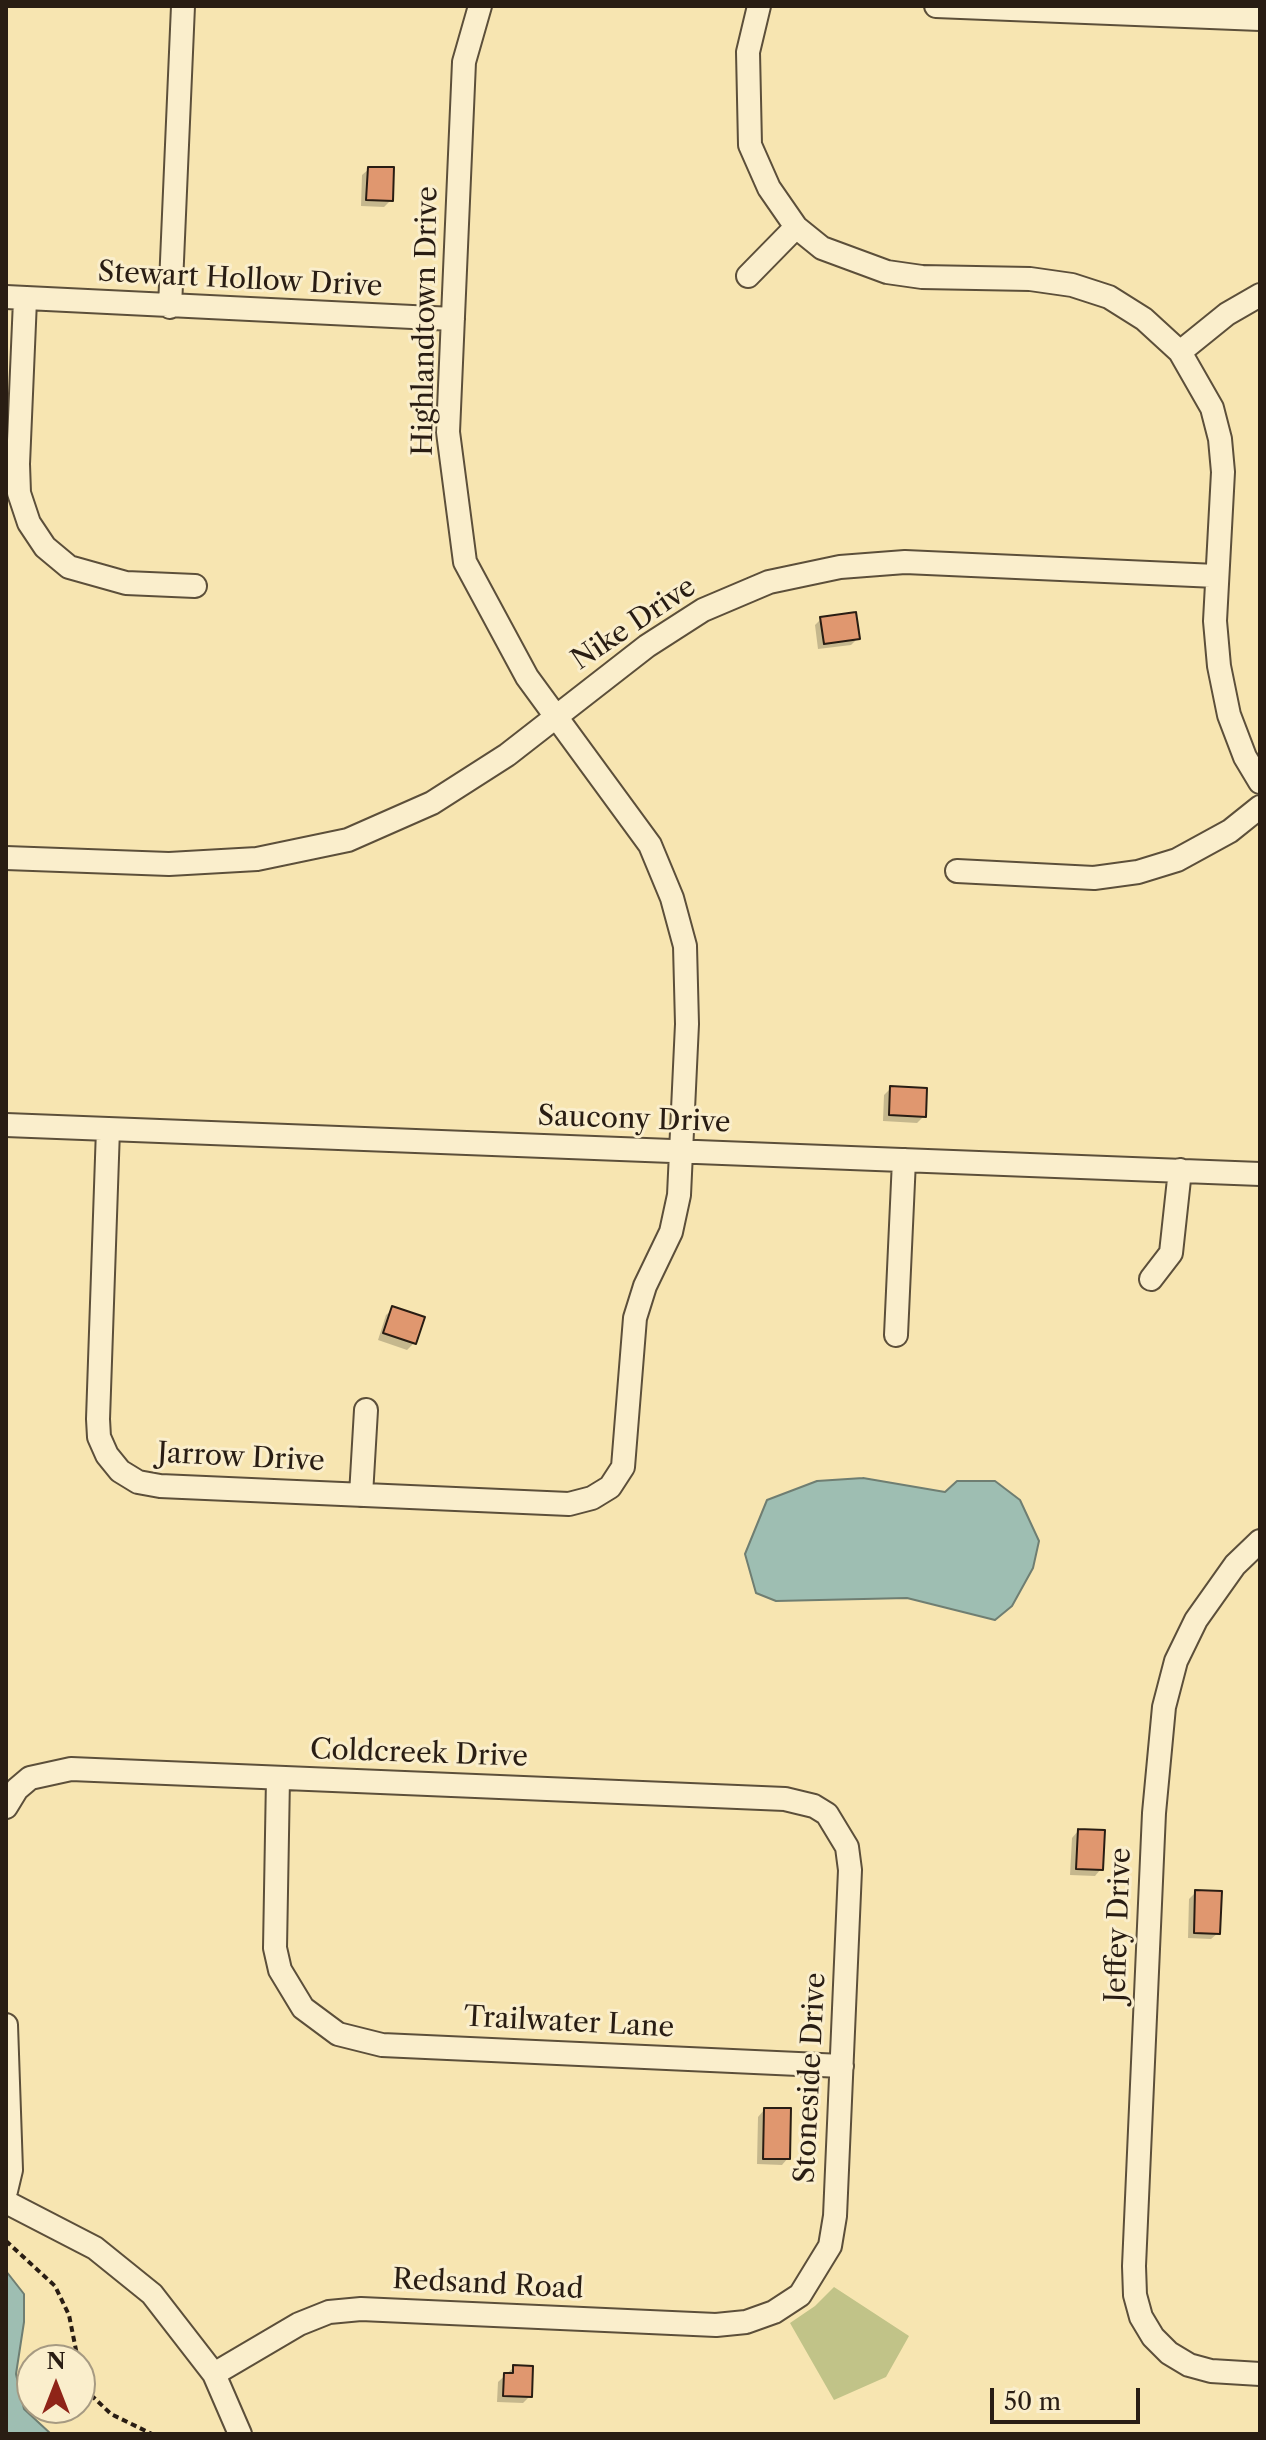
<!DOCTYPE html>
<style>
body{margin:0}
#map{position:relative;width:1266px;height:2440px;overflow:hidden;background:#f7e5b1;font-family:"Libre Caslon Text",serif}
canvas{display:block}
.frame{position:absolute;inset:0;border:8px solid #291d13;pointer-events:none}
.north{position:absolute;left:16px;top:2344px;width:80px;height:80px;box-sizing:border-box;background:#faeecc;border:2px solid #a69a82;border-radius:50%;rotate:0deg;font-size:22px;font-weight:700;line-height:32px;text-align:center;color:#291d13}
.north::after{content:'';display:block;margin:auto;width:28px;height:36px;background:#8f2418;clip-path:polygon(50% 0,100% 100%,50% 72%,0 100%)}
.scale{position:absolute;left:990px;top:2388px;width:150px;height:36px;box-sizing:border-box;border:4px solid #291d13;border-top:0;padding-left:10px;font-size:24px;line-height:28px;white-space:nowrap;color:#291d13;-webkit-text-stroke:6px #faeecc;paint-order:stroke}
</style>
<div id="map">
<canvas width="1266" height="2440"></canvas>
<div class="frame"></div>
<div class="north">N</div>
<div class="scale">50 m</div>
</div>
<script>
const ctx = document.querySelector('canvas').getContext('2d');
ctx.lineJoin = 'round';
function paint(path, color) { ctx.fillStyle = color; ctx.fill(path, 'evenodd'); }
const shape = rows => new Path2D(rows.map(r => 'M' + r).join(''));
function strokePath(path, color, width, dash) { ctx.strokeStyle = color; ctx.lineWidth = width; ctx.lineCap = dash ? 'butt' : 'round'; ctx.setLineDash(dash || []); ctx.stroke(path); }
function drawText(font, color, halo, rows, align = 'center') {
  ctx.font = font + ' "Libre Caslon Text",serif'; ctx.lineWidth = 6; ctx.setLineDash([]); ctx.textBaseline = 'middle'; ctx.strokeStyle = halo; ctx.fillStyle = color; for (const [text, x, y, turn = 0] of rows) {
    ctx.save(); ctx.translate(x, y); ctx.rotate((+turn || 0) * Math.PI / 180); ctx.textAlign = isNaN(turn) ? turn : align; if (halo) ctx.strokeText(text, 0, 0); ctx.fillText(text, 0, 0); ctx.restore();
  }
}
const green = shape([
 [834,2287,909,2336,886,2377,834,2400,790,2323,815,2306]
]);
const water = shape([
 [863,1478,945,1492,957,1481,995,1481,1020,1500,1039,1541,1033,1568,1012,1606,995,1620,907,1598,776,1601,756,1593,745,1554,767,1500,817,1481,863,1478],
 [6,2271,24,2294,24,2322,16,2374,24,2409,51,2434,6,2434,6,2271]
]);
const shadow = shape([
 [369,169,391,200,384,207,361,206,362,175],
 [821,619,858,638,851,645,818,649,815,625],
 [891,1088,924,1116,917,1123,883,1121,884,1095],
 [393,1309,414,1343,407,1350,378,1340,386,1315],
 [1078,1831,1101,1869,1095,1876,1070,1875,1072,1838],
 [1196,1892,1218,1933,1211,1939,1188,1938,1189,1899],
 [764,2110,788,2158,782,2165,757,2164,758,2117],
 [514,2367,530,2396,523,2403,497,2402,498,2382]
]);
const building = shape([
 [368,167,394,167,393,201,366,200,368,167],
 [856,612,860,639,824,644,820,617,856,612],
 [890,1086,927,1088,926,1117,889,1115,890,1086],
 [392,1306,425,1317,416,1344,383,1333,392,1306],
 [1078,1829,1105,1830,1103,1870,1076,1869,1078,1829],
 [1195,1890,1222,1891,1220,1934,1194,1933,1195,1890],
 [764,2108,791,2108,790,2159,763,2159,764,2108],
 [513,2365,533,2366,532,2397,503,2396,504,2373,513,2373,513,2365]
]);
const path = shape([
 [6,2241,55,2286,69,2315,78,2360],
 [80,2367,90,2394,111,2414,152,2434]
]);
const minor = shape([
 [759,6,748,52,750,145,769,188,796,227,822,248,887,272,922,277,1030,279,1072,285,1109,297,1144,319,1180,352,1212,408,1220,439,1223,472,1215,621,1219,666,1229,715,1245,757,1260,782],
 [936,6,1260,19],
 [748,276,796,227],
 [6,297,453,319],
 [25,300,18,464,19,493,29,523,45,547,69,567,126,583,195,586],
 [170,307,183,6],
 [1180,352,1227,314,1260,295],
 [6,858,169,864,257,859,348,840,432,803,507,755,647,646,703,610,769,582,840,567,905,562,1216,576],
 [957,871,1094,878,1138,872,1177,860,1230,831,1260,807],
 [6,1125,1260,1174],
 [108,1129,98,1419,99,1437,107,1455,120,1471,138,1482,160,1486,569,1504,592,1498,610,1487,623,1467,635,1318,645,1286,671,1232,679,1195,687,1024,685,946,672,898,650,845,527,677,465,562,448,432,464,62,480,6],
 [1151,1279,1171,1253,1180,1170],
 [896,1335,904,1160],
 [361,1495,366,1410],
 [1260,1541,1235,1565,1196,1620,1176,1661,1164,1707,1154,1813,1134,2266,1135,2295,1141,2317,1153,2337,1169,2353,1189,2365,1211,2371,1260,2374],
 [278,1778,275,1948,280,1970,303,2008,338,2034,382,2045,842,2066],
 [6,1807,17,1789,30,1778,71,1769,785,1799,814,1806,827,1814,847,1847,850,1870,835,2216,830,2246,800,2295,774,2312,746,2322,716,2325,361,2309,329,2312,299,2324,214,2374],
 [6,2025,11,2170,6,2191],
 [6,2202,95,2248,152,2294,214,2374,240,2434]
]);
const streetNames = [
 ["Stewart Hollow Drive",240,280,3],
 ["Highlandtown Drive",426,321,-89],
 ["Nike Drive",634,624,-34],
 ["Saucony Drive",634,1120,2],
 ["Jarrow Drive",241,1458,3],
 ["Coldcreek Drive",419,1754,2],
 ["Jeffey Drive",1119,1925,-88],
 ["Trailwater Lane",569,2023,3],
 ["Stoneside Drive",811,2078,-87],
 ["Redsand Road",488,2285,3]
];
paint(green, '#c1c388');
paint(water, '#9ebeb2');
strokePath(water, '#6f7e72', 2);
paint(shadow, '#0003');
paint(building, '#e0976f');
strokePath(building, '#291d13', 2);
strokePath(minor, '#5c4f3a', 26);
strokePath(path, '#291d13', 4, [6, 4]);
strokePath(minor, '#faeecc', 22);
drawText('28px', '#291d13', '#faeecc', streetNames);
</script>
